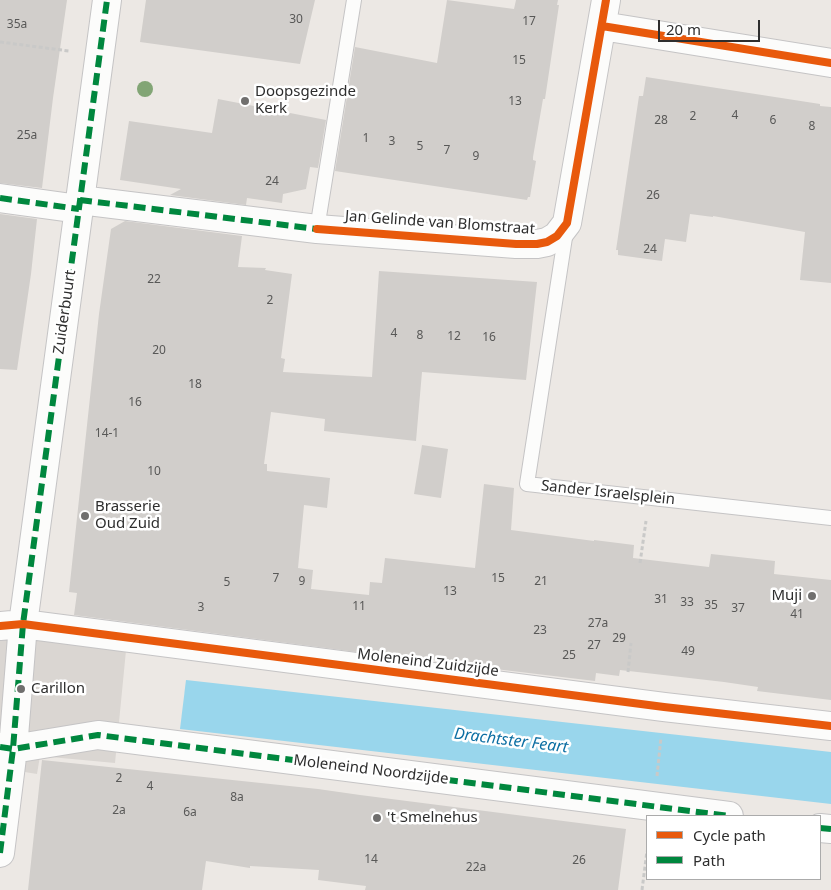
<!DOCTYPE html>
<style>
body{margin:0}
#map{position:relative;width:831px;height:890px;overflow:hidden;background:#ece8e4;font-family:"Noto Sans",sans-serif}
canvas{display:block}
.legend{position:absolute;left:646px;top:815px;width:175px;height:65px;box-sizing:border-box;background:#fff;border:1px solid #ababab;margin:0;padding:6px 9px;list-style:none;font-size:15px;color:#2e2e2e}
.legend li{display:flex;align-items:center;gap:10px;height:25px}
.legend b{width:25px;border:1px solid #ababab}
.scale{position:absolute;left:658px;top:20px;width:102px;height:22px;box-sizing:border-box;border:2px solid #2e2e2e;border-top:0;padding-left:6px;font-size:15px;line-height:18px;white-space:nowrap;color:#2e2e2e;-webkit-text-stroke:4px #fff;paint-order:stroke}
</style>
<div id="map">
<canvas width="831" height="890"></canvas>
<ul class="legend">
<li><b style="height:6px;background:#e8590c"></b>Cycle path</li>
<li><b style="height:6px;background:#00873e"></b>Path</li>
</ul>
<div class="scale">20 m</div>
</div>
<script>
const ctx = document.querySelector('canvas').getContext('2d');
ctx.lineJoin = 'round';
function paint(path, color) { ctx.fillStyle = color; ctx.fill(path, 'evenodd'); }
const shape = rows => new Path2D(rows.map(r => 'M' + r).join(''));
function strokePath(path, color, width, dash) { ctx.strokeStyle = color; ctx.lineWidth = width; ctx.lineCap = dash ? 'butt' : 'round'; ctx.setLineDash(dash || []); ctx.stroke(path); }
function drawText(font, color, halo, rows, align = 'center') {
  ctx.font = font + ' "Noto Sans",sans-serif'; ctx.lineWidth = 5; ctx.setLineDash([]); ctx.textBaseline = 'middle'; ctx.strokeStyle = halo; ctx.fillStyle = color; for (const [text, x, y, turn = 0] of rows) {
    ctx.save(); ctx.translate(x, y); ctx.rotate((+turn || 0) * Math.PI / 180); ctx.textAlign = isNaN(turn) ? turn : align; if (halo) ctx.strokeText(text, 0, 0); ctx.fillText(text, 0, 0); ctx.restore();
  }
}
const plaza = shape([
 [0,613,128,630,115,763,40,756,37,774,0,768]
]);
const water = shape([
 [186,680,831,752,831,804,180,729]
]);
const building = shape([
 [0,0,67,0,53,98,42,188,0,183],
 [146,0,315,0,300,64,140,42],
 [447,0,514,9,516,0,558,0,557,5,559,5,551,59,545,99,543,99,533,157,533,160,536,161,530,197,528,197,527,200,335,171,355,47,437,63],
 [646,77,820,104,820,106,831,107,831,283,800,280,805,232,713,216,713,217,690,214,686,242,665,239,662,261,618,255,618,250,616,250,639,96,643,96],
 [218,99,326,120,318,168,310,167,306,189,283,194,282,203,247,198,246,205,170,195,181,189,120,180,129,121,212,133],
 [0,214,37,219,31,274,17,370,0,369],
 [125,221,242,236,238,267,266,268,265,270,292,274,281,358,285,359,283,372,372,377,379,271,537,282,526,380,422,372,416,441,324,431,325,419,271,412,264,464,267,464,267,471,330,478,327,508,304,505,298,568,313,570,311,589,369,595,370,582,382,583,385,558,475,568,484,484,514,488,511,530,594,541,594,540,634,545,633,558,709,567,711,554,775,561,774,574,831,580,831,700,757,691,758,687,724,682,620,670,619,676,596,673,595,681,487,668,464,665,464,663,372,654,74,615,77,593,69,592,99,314,111,229],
 [422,445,448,449,441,498,414,494],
 [42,760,318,789,360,795,626,829,618,890,365,890,366,886,318,880,319,870,250,866,250,868,206,861,202,890,28,890]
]);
const path = shape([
 [0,42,69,51],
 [640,563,646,521],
 [628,672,631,643],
 [657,776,661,737],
 [642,890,647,851]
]);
const lane = shape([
 [317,229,354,0],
 [566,231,527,484,831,518]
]);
const street = shape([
 [602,26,831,63],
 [0,198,79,209],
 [80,200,317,229,516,244,537,244,547,242,557,236,567,223,606,0],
 [0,626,23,624,664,707,831,726],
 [0,747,13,749,98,735,729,816],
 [820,828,831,829],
 [0,853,13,749,23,624,107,0]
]);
const quiet = shape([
 [0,198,79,209],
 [80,200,317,229],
 [0,747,13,749,98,735,729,816],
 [820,828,831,829],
 [0,853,13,749,23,624,107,0]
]);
const cycleway = shape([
 [602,26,831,63],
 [317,229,516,244,537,244,547,242,557,236,567,223,606,0],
 [0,626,23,624,664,707,831,726]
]);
const trees = [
 [145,89]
];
const markers = [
 [245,101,5,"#706f6e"],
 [85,516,5,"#706f6e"],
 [812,596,5,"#706f6e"],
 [21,689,5,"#706f6e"],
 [377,818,5,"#706f6e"]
];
const numberNames = [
 ["30",296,20],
 ["17",529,22],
 ["35a",17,25],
 ["15",519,61],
 ["13",515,102],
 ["4",735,116],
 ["2",693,117],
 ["28",661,121],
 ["6",773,121],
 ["8",812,127],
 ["25a",27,136],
 ["1",366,139],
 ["3",392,142],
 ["5",420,147],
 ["7",447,151],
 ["9",476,157],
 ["24",272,182],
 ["26",653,196],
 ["24",650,250],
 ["22",154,280],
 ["2",270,301],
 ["4",394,334],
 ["8",420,336],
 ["12",454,337],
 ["16",489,338],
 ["20",159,351],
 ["18",195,385],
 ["16",135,403],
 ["14-1",107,434],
 ["10",154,472],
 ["7",276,579],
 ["15",498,579],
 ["9",302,582],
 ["21",541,582],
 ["5",227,583],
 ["13",450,592],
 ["31",661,600],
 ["33",687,603],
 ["35",711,606],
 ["11",359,607],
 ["3",201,608],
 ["37",738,609],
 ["41",797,615],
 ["27a",598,624],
 ["23",540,631],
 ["29",619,639],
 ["27",594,646],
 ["49",688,652],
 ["25",569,656],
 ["2",119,779],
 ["4",150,787],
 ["8a",237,798],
 ["2a",119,811],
 ["6a",190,813],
 ["14",371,860],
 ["26",579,861],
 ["22a",476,868]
];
const poiNames = [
 ["Doopsgezinde",255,92],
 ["Kerk",255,109],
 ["Brasserie",95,507],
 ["Oud Zuid",95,524],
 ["Muji",802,596,"right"],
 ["Carillon",31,689],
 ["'t Smelnehus",387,818]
];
const streetNames = [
 ["Jan Gelinde van Blomstraat",440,223,4],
 ["Zuiderbuurt",65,312,-82],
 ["Sander Israelsplein",608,493,6],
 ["Moleneind Zuidzijde",428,663,7],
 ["Moleneind Noordzijde",371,770,7]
];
const waterNames = [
 ["Drachtster Feart",511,741,7]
];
paint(plaza, '#dad6d2');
paint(water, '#99d6ec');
paint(building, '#d1cecb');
strokePath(lane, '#c5c4c5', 16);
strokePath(street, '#c5c4c5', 30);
strokePath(path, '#c9c9c8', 3, [4, 2.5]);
strokePath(lane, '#fcfcfb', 14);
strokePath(street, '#fcfcfb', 28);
strokePath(quiet, '#00873e', 6, [12, 6]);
strokePath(cycleway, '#e8590c', 8);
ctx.fillStyle = '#82a575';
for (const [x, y] of trees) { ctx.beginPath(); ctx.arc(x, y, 8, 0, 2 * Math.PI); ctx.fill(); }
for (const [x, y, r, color] of markers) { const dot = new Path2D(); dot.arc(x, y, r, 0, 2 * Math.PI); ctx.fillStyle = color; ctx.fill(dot); strokePath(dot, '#fff', 2); }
drawText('12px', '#585857', null, numberNames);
drawText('15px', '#2e2e2e', '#fff', poiNames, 'left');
drawText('15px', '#2e2e2e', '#fff', streetNames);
drawText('italic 16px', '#0d6fa3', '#fff', waterNames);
</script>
